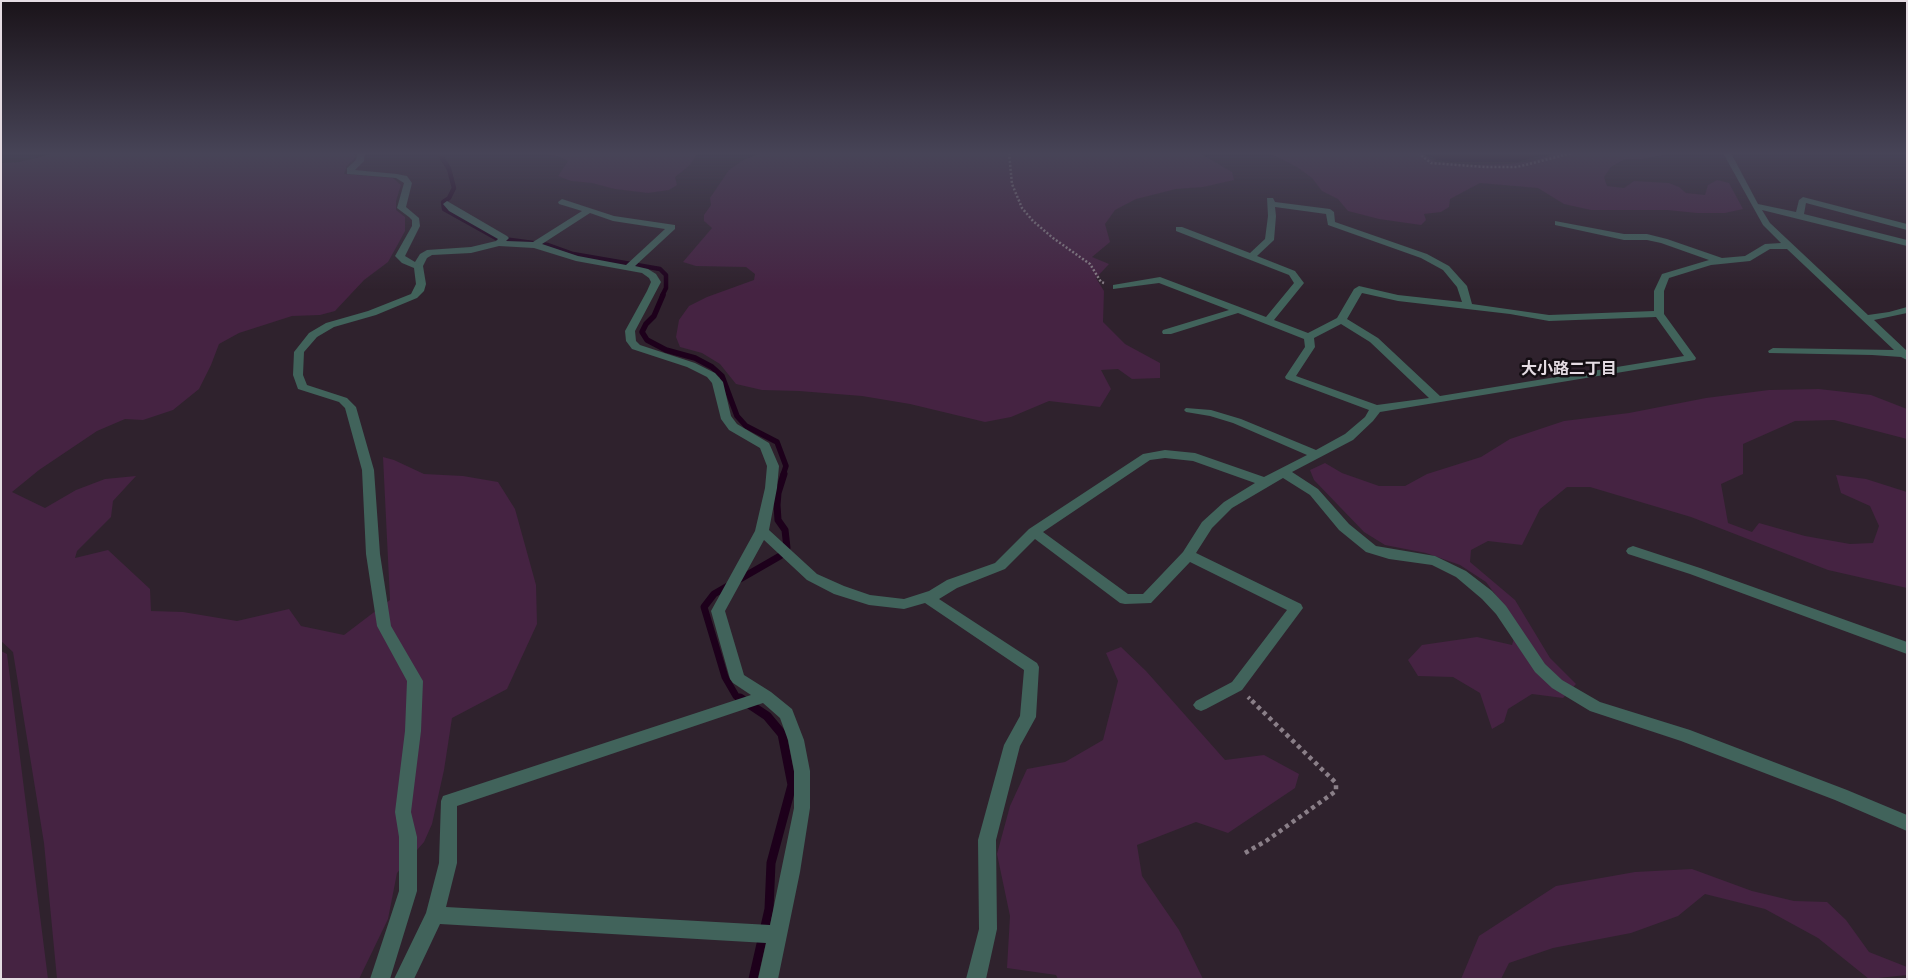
<!DOCTYPE html>
<meta charset="utf-8">
<style>
body{margin:0}
#map{position:relative;width:1908px;height:980px;overflow:hidden;background:#2f222d;font-family:"IBM Plex Sans",sans-serif}
canvas{display:block}
.frame{position:absolute;inset:0;border:2px solid #e5dce3;pointer-events:none}
</style>
<div id="map">
<canvas width="1908" height="980"></canvas>
<div class="frame"></div>
</div>
<script>
const ctx = document.querySelector('canvas').getContext('2d');
ctx.lineJoin = 'round';
function paint(path, color) { ctx.fillStyle = color; ctx.fill(path, 'evenodd'); }
const shape = rows => new Path2D(rows.map(r => 'M' + r).join(''));
function strokePath(path, color, width, dash) { ctx.strokeStyle = color; ctx.lineWidth = width; ctx.lineCap = dash ? 'butt' : 'round'; ctx.setLineDash(dash || []); ctx.stroke(path); }
function drawText(font, color, halo, rows, align = 'center') {
  ctx.font = font + ' "IBM Plex Sans","Noto Sans JP",sans-serif'; ctx.lineWidth = 5; ctx.setLineDash([]); ctx.textBaseline = 'middle'; ctx.strokeStyle = halo; ctx.fillStyle = color; for (const [text, x, y, turn = 0] of rows) {
    ctx.save(); ctx.translate(x, y); ctx.rotate((+turn || 0) * Math.PI / 180); ctx.textAlign = isNaN(turn) ? turn : align; if (halo) ctx.strokeText(text, 0, 0); ctx.fillText(text, 0, 0); ctx.restore();
  }
}
const green = shape([
 [55,153,353,153,356,157,347,166,344,174,393,178,401,185,396,201,396,210,405,217,405,231,398,244,388,262,364,280,335,311,320,315,292,316,239,333,219,344,211,365,199,389,173,410,143,420,125,419,97,431,39,470,12,492,45,508,76,490,105,479,136,476,113,501,111,517,77,551,75,558,108,550,150,589,151,611,183,612,237,621,289,609,301,626,344,635,390,600,383,457,394,460,424,474,463,476,498,482,515,509,536,585,537,624,507,689,452,718,444,770,432,824,424,842,397,873,388,919,359,979,57,979,44,843,13,652,1,641,1,163,19,162],
 [536,153,698,153,689,166,675,177,677,185,669,190,648,193,615,189,592,183,571,181,558,176,568,161,557,156],
 [761,153,1200,153,1232,172,1234,180,1203,187,1176,189,1136,199,1115,210,1105,224,1110,242,1092,257,1109,264,1096,278,1104,291,1103,322,1125,344,1160,363,1160,378,1132,379,1118,369,1101,370,1111,389,1100,407,1049,401,1011,417,985,422,910,404,862,396,799,391,762,390,736,384,720,364,702,353,680,347,676,337,679,320,689,306,707,297,754,280,755,274,746,267,696,266,683,262,712,228,704,221,704,215,711,205,710,198,729,170,743,160],
 [1269,153,1422,153,1436,162,1472,165,1508,164,1532,161,1556,153,1674,153,1643,159,1625,159,1611,167,1604,177,1607,186,1624,188,1634,181,1669,183,1679,187,1686,193,1705,195,1708,185,1717,180,1729,183,1743,209,1725,213,1697,213,1667,210,1591,210,1564,204,1538,188,1480,183,1450,199,1449,207,1441,212,1424,214,1426,220,1421,225,1379,219,1348,211,1338,199,1322,191,1312,178,1297,167],
 [1819,389,1871,395,1907,409,1907,439,1834,420,1795,421,1743,444,1743,474,1721,484,1728,523,1752,532,1759,523,1805,536,1850,544,1873,543,1879,526,1870,506,1841,493,1836,475,1866,479,1907,492,1907,588,1828,570,1691,517,1590,487,1567,487,1540,509,1522,545,1488,541,1471,550,1470,562,1515,600,1550,658,1576,684,1563,698,1532,694,1508,709,1504,722,1492,729,1480,693,1453,677,1418,676,1408,660,1422,645,1477,637,1512,645,1518,625,1486,582,1460,565,1426,553,1385,545,1364,532,1314,480,1310,470,1325,463,1342,473,1379,486,1405,486,1427,474,1481,457,1510,439,1564,421,1629,413,1706,398,1769,390],
 [1121,647,1146,671,1225,760,1264,755,1299,774,1295,788,1228,833,1196,822,1137,845,1142,876,1179,930,1203,979,1058,979,1056,975,1007,968,1010,916,997,854,1010,806,1027,769,1065,762,1103,740,1118,681,1106,653],
 [1,651,7,654,48,979,1,979],
 [1692,869,1752,891,1794,901,1827,902,1846,920,1869,952,1907,967,1907,975,1869,979,1818,938,1765,909,1705,894,1678,916,1631,933,1553,948,1509,963,1501,979,1461,979,1479,936,1556,886,1635,872]
]);
const water = shape([
 [1427,153,1549,153,1517,162,1452,162,1437,160]
]);
const streamFar3 = shape([
 [439,153,449,169,454,188,449,198,443,202,444,209,496,238,548,245,573,254,660,269,666,275,666,288,662,296]
]);
const streamFar2 = shape([
 [663,295,654,316,646,324,642,332,647,340,666,350,695,358,712,367,722,376,737,416,746,426,777,442,786,466,783,475]
]);
const streamFar1 = shape([
 [741,700,736,696,725,677,704,607,714,594,780,556,787,548,785,530,778,520,777,505,778,493,784,474]
]);
const stream = shape([
 [740,698,767,716,782,734,792,785,771,863,769,909,753,979]
]);
const pathFar2 = shape([
 [1009,153,1012,184,1022,208,1033,221,1053,238,1090,264,1101,282,1104,283],
 [1418,153,1431,163,1485,167,1517,167,1572,153]
]);
const pathFar1 = shape([
 [1248,697,1251,700]
]);
const path = shape([
 [1245,853,1266,841,1336,791,1336,783,1249,698]
]);
const minor = shape([
 [357,153,365,153,364,161,355,170,397,174,407,176,412,183,406,207,419,218,420,226,405,256,415,262,420,254,427,250,471,247,496,241,498,239,449,211,443,204,447,201,507,236,509,238,506,241,533,242,582,211,559,204,558,202,562,199,614,216,675,225,675,229,635,266,648,269,656,274,661,282,635,331,636,341,640,345,695,363,715,373,723,382,731,416,737,424,769,443,779,466,777,488,769,530,817,574,844,586,870,595,904,599,929,591,947,580,995,563,1029,529,1143,454,1165,450,1195,453,1264,477,1307,455,1233,423,1210,416,1186,412,1184,410,1186,408,1211,410,1241,419,1316,450,1345,434,1365,417,1369,410,1286,379,1285,377,1305,347,1304,339,1238,313,1171,334,1163,334,1162,332,1163,330,1229,310,1159,283,1113,289,1113,285,1160,277,1266,317,1294,283,1289,275,1176,231,1176,227,1182,227,1250,253,1265,239,1268,216,1267,198,1273,198,1275,202,1330,209,1334,212,1335,222,1427,254,1449,266,1467,286,1472,304,1549,315,1654,311,1654,291,1662,274,1709,260,1661,243,1647,240,1624,240,1555,225,1555,221,1624,234,1647,234,1667,239,1722,258,1745,256,1765,244,1781,243,1763,225,1723,153,1731,153,1758,204,1796,212,1799,200,1803,197,1907,224,1907,230,1806,203,1804,214,1907,240,1907,246,1762,210,1770,223,1868,315,1889,312,1907,307,1907,313,1874,320,1907,351,1907,360,1901,357,1872,355,1769,353,1768,351,1773,348,1894,350,1787,249,1770,249,1750,261,1711,265,1669,278,1664,291,1664,314,1696,358,1695,360,1380,412,1373,421,1353,440,1292,472,1318,489,1349,524,1376,546,1435,556,1466,571,1492,591,1506,606,1545,664,1562,680,1600,702,1690,730,1847,790,1907,815,1907,831,1835,800,1681,741,1590,711,1552,688,1535,672,1496,614,1482,599,1456,577,1432,565,1389,559,1366,552,1339,530,1310,495,1283,478,1232,508,1212,528,1196,553,1301,604,1303,608,1242,690,1206,709,1201,711,1196,709,1193,705,1196,701,1232,682,1287,610,1190,562,1151,603,1125,604,1120,603,1035,539,1005,569,957,588,939,599,1037,663,1039,667,1036,717,1020,746,996,840,997,929,986,979,966,979,979,929,978,840,1004,745,1020,716,1024,670,925,603,904,609,869,605,834,594,807,580,764,540,725,611,744,675,771,692,792,709,804,740,810,771,810,808,800,872,778,979,758,979,766,943,440,924,414,979,394,979,426,913,439,863,441,801,443,796,751,695,733,683,730,679,711,611,755,531,765,488,767,466,760,448,729,430,721,419,712,383,707,377,687,367,632,349,626,341,625,331,647,291,651,282,649,278,642,273,576,261,534,248,499,246,471,253,432,255,427,258,423,266,426,284,424,291,417,298,376,315,334,327,317,337,304,352,303,375,307,385,347,398,356,407,374,470,380,554,391,626,423,681,421,731,411,812,417,837,417,891,390,979,370,979,399,891,399,837,395,812,405,731,407,681,377,626,366,554,362,470,345,408,339,402,298,389,293,375,294,352,309,333,326,323,368,311,411,294,416,284,414,268,402,263,395,256,412,226,412,220,409,217,397,208,404,183,396,178,347,174,347,168,356,160,357,153],
 [1275,207,1326,214,1328,225,1421,258,1443,270,1457,287,1462,302,1398,295,1359,286,1354,289,1337,318,1308,333,1274,320,1304,283,1295,271,1257,256,1274,240,1276,216,1275,207],
 [590,213,613,221,665,229,626,265,578,256,542,244,590,213],
 [1362,293,1398,301,1510,314,1549,321,1656,317,1684,356,1440,396,1378,338,1347,319,1362,293],
 [1341,324,1370,342,1429,398,1377,405,1296,376,1315,347,1314,338,1341,324],
 [1165,458,1193,461,1255,483,1224,502,1202,522,1183,552,1143,594,1128,594,1043,532,1150,460,1165,458],
 [763,703,780,718,788,740,794,771,794,808,770,925,446,907,457,863,457,806,763,703],
 [1633,546,1700,568,1907,642,1907,654,1690,574,1628,554,1626,551,1628,548,1633,546]
]);
const neighbourhoodNames = [
 ["大小路二丁目",1569,369]
];
paint(green, '#452342');
paint(water, '#1d001b');
strokePath(streamFar3, '#1d001b', 4.5);
strokePath(streamFar2, '#1d001b', 5.5);
strokePath(streamFar1, '#1d001b', 7);
strokePath(stream, '#1d001b', 9);
strokePath(pathFar2, '#8a7f88', 2.5, [2, 2]);
strokePath(pathFar1, '#8a7f88', 4, [2.5, 2.5]);
strokePath(path, '#8a7f88', 4.5, [4, 4]);
paint(minor, '#41635b');
const sky = ctx.createLinearGradient(0, 0, 0, 290);
sky.addColorStop(0, '#1a1319');
sky.addColorStop(0.53, '#474457');
sky.addColorStop(1, '#47445700');
ctx.fillStyle = sky;
ctx.fillRect(0, 0, 1908, 290);
drawText('bold 16px', '#e5dce3', '#140e13', neighbourhoodNames);
</script>
